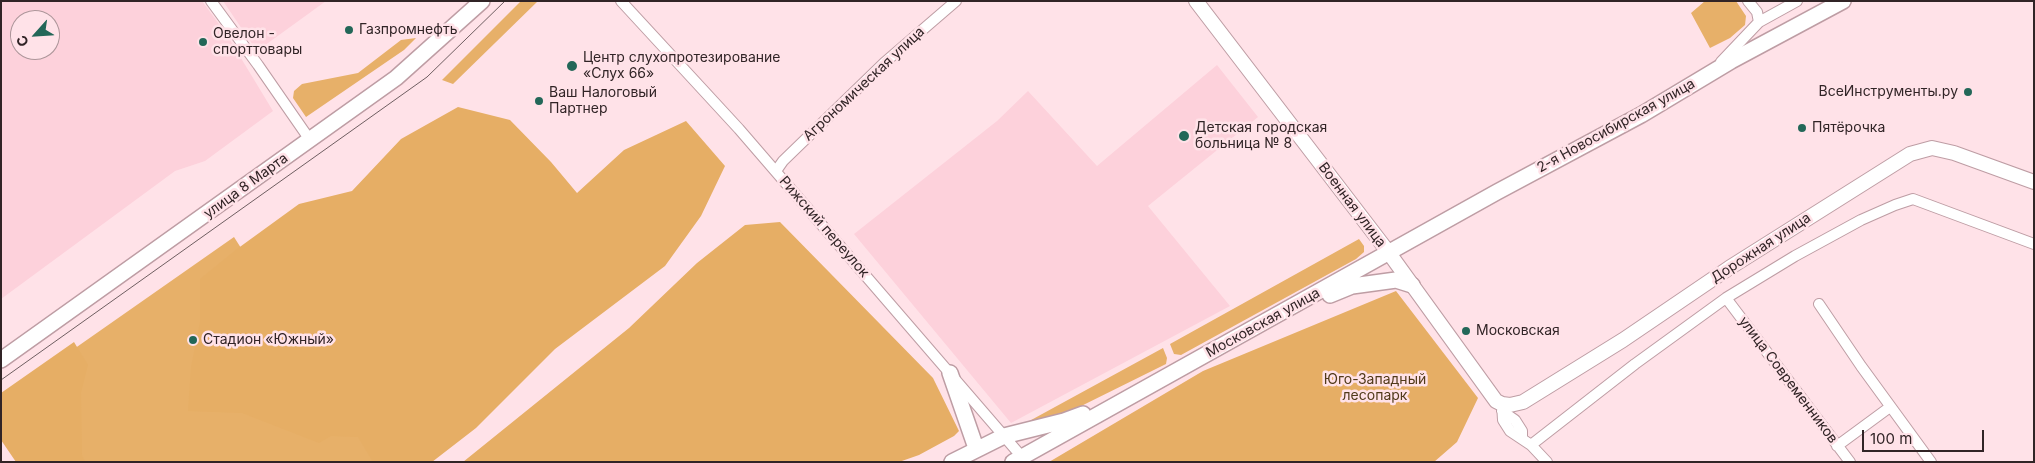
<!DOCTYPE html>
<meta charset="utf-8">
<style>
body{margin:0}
#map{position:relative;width:2035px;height:463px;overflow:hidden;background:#ffe2e8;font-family:Inter,sans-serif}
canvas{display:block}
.frame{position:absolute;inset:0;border:2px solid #312426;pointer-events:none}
.north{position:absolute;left:10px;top:10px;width:50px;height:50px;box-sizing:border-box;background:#ffe2e8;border:1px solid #ad969a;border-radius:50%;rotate:244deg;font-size:14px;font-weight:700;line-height:20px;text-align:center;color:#312426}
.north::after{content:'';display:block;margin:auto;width:18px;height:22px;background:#236758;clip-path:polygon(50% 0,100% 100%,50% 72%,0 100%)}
.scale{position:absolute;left:1862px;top:430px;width:122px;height:22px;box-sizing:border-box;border:2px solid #312426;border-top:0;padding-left:6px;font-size:15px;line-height:18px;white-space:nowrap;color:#312426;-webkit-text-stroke:4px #ffe2e8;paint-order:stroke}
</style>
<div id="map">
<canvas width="2035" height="463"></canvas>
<div class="frame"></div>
<div class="north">С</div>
<div class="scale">100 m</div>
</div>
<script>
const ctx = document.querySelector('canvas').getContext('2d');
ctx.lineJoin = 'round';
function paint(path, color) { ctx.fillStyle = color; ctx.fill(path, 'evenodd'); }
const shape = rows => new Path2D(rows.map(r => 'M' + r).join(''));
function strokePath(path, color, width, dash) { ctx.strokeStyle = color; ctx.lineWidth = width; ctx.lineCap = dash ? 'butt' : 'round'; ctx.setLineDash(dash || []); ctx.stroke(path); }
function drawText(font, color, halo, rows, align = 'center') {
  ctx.font = font + ' Inter,sans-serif'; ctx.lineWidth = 5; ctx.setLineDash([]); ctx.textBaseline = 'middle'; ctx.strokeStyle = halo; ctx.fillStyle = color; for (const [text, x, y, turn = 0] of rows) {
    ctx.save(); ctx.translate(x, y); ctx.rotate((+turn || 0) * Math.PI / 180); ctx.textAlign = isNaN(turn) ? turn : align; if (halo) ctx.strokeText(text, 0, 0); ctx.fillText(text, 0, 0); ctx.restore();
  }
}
const built = shape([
 [1,1,202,1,227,35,273,111,205,161,175,171,1,299],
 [20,20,50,20,50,50,20,50],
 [223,1,326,1,257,51],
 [1217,65,1258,117,1148,206,1230,306,1011,423,854,234,997,121,1028,91,1097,166]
]);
const green = shape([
 [521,1,538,1,453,84,442,80],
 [1705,1,1736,1,1746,16,1745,25,1730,38,1710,48,1691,13],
 [416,38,404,50,306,117,293,98,294,91,302,84,358,73,401,40],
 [234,237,377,462,37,462,1,400],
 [1359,239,1364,246,1364,252,1356,259,1181,355,1174,354,1170,344],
 [1163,348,1167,358,1166,364,1059,417,1022,425]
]);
const forest = shape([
 [458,107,510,120,551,162,577,193,624,150,686,121,725,166,701,216,665,266,555,349,476,428,432,462,373,462,358,437,331,436,319,443,242,413,188,411,191,367,200,322,200,279,237,249,299,204,352,191,401,139],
 [780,222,933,378,959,431,954,436,919,455,899,462,463,462,629,328,697,263,745,225],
 [1396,291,1478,398,1457,442,1434,462,1049,462,1203,371],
 [74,342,88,365,81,393,82,455,85,462,16,462,1,440,1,393]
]);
const street = shape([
 [211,1,258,65,310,140],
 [621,1,739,129,1022,457],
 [1748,1,1757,12,1759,22],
 [1721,62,1759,22,1797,1],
 [776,171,783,161,884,63,956,1],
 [1726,298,1850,462],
 [1819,304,1861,366,1931,462],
 [1502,404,1503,420,1510,431,1531,445,1547,462],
 [1502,411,1515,420,1522,431,1522,438],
 [1531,445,1635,364,1726,298,1795,256,1861,220,1895,205,1913,199,2034,244],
 [1837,446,1890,407]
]);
const secondary = shape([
 [1196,1,1389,253,1496,401,1502,404,1510,405,1523,402,1623,340,1729,268,1910,154,1932,148,1954,153,2034,182]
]);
const primary = shape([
 [1330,295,1352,286,1396,280,1412,285],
 [1,360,396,78,482,1],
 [950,373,976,448],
 [952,462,1004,436,1064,421,1083,414],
 [1013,462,1497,192,1641,115,1731,61,1843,1]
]);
const tram = shape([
 [1,380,427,77,505,1]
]);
const markers = [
 [349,30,5,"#236758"],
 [203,42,5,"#236758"],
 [572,66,6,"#236758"],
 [1968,92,5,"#236758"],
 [539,101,5,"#236758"],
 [1802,128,5,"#236758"],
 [1184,136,6,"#236758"],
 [1466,331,5,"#236758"],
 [193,340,5,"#236758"]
];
const poiNames = [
 ["Газпромнефть",359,30],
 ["Овелон -",213,34],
 ["спорттовары",213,50],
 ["Центр слухопротезирование",583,58],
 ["«Слух 66»",583,74],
 ["ВсеИнструменты.ру",1958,92,"right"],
 ["Ваш Налоговый",549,93],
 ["Партнер",549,109],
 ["Детская городская",1195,128],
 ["больница № 8",1195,144],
 ["Пятёрочка",1812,128],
 ["Московская",1476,331],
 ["Стадион «Южный»",203,340]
];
const streetNames = [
 ["Агрономическая улица",864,84,-43],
 ["2-я Новосибирская улица",1616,126,-29],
 ["улица 8 Марта",246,186,-36],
 ["Военная улица",1352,205,53],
 ["Рижский переулок",824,227,49],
 ["Дорожная улица",1761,248,-33],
 ["Московская улица",1263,323,-29],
 ["улица Современников",1788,380,53]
];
const parkNames = [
 ["Юго-Западный",1375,380],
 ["лесопарк",1375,396]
];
paint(built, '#fdd1db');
paint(green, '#e7b069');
paint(forest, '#e6ae65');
strokePath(street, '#be9da4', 12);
strokePath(secondary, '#be9da4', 16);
strokePath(primary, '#be9da4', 18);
strokePath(street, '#fff', 10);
strokePath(secondary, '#fff', 14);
strokePath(primary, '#fff', 15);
strokePath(tram, '#6f5e61', 1);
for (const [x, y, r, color] of markers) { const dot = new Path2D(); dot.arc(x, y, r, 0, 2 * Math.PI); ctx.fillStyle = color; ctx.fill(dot); strokePath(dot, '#ffe2e8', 2); }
drawText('14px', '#312426', '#ffe2e8', poiNames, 'left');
drawText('14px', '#312426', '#ffe2e8', streetNames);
drawText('14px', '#513a1a', '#ffe2e8', parkNames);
</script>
